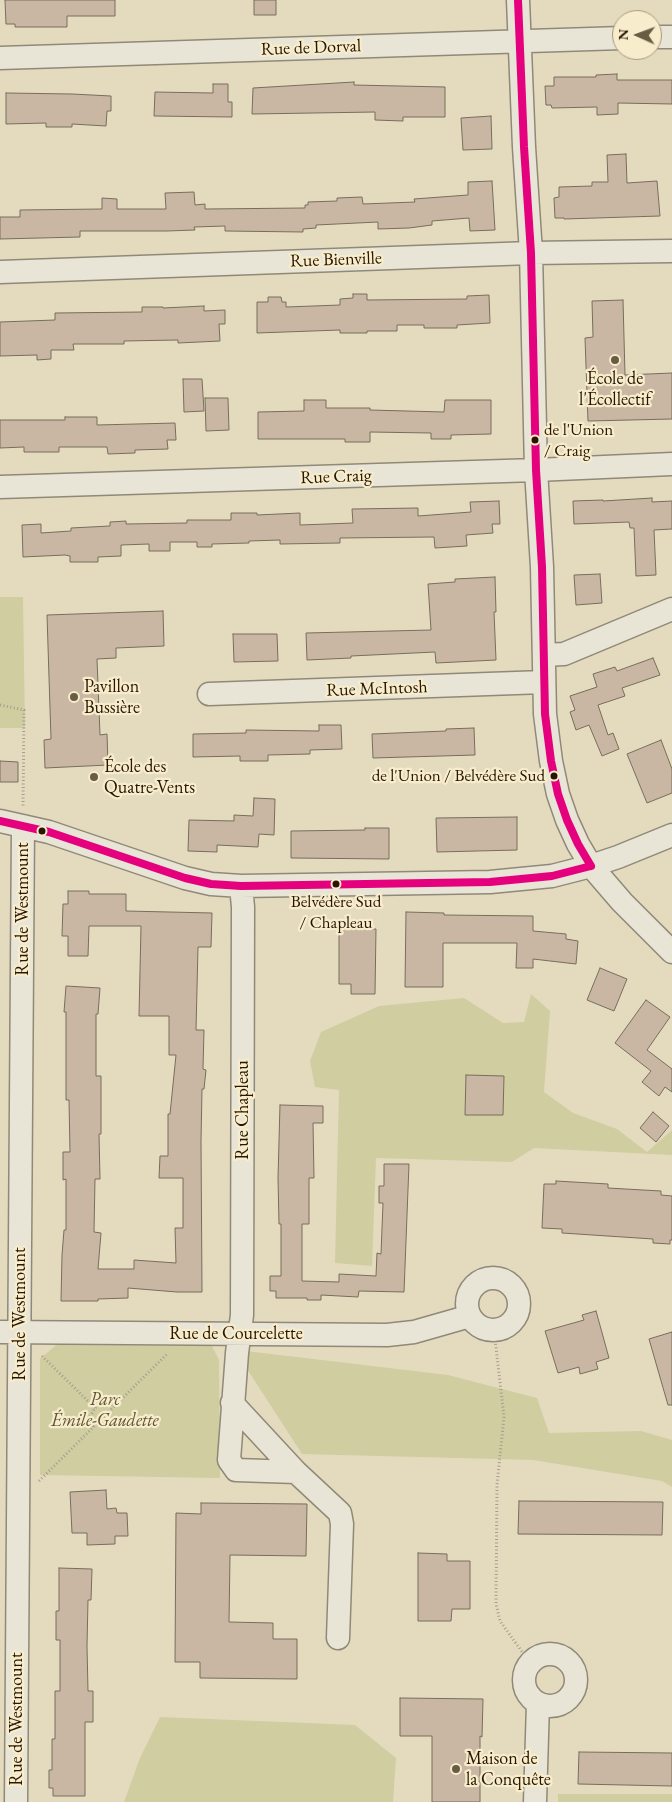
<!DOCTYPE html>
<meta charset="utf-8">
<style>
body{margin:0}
#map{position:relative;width:672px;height:1802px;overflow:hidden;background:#e4dbbf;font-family:"EB Garamond",serif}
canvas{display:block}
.north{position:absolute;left:612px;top:10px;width:50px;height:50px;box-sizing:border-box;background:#f7edcc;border:1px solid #a5977a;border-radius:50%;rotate:272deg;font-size:14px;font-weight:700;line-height:20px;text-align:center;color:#291600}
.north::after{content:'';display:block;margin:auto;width:18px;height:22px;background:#6a5b43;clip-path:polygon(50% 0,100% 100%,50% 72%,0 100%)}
</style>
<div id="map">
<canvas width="672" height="1802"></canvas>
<div class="north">N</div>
</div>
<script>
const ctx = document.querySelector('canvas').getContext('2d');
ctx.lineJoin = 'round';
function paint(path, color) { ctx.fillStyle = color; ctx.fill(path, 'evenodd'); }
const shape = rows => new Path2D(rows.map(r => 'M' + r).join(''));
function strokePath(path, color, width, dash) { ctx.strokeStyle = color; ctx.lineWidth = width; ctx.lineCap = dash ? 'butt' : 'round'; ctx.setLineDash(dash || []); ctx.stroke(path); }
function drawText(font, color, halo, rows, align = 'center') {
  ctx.font = font + ' "EB Garamond",serif'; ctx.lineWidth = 4.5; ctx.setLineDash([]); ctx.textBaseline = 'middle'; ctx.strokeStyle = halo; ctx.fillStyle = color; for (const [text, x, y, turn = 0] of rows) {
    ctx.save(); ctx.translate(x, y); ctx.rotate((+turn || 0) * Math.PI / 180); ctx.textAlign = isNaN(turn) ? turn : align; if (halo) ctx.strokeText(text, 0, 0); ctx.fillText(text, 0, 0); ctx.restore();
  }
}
const green = shape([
 [0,597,23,597,25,728,0,728],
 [531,994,550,1011,544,1092,573,1113,617,1129,647,1152,672,1130,672,1155,534,1148,512,1162,376,1158,372,1266,335,1263,339,1090,315,1087,310,1061,321,1032,379,1006,464,998,503,1023,524,1022],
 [56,1345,212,1346,219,1360,220,1478,40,1475,40,1359],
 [246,1351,448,1375,537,1398,549,1433,641,1431,672,1440,672,1487,662,1481,533,1460,302,1454,247,1369],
 [160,1717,355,1725,396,1758,393,1802,124,1802,140,1758],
 [558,1794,672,1794,672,1802,558,1802]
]);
const building = shape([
 [5,0,115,0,115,16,67,16,67,27,15,27,15,24,6,24,5,0],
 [254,0,276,0,276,15,254,15,254,0],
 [617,74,617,80,672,80,672,104,618,103,618,114,597,115,597,107,552,108,551,105,546,105,545,86,554,86,554,77,596,77,596,75,617,74],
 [354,82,354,85,445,87,445,117,403,117,403,121,375,120,375,112,252,114,253,88,354,82],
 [213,84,228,84,228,102,232,102,232,117,154,116,155,92,213,93,213,84],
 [6,93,72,94,111,96,111,111,107,111,106,126,72,124,72,127,46,127,46,123,6,124,6,93],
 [491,116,492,149,463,150,461,118,491,116],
 [626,154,627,183,657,181,660,216,564,219,564,218,555,218,554,198,559,197,559,187,592,186,592,182,608,182,607,155,626,154],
 [492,181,495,230,470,231,469,218,432,221,432,225,409,228,378,229,378,222,316,225,316,228,303,229,303,232,225,231,225,226,194,227,195,230,167,231,80,231,80,237,0,239,0,217,20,217,20,210,102,209,102,198,117,199,117,209,166,209,165,193,194,192,195,205,205,204,205,209,305,208,305,205,308,205,308,202,337,201,337,198,362,197,363,204,415,202,414,199,468,195,468,182,492,181],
 [353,294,367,294,367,300,467,299,467,296,489,295,490,323,457,325,457,328,424,328,424,325,397,325,397,331,367,331,367,333,340,333,340,330,257,333,257,302,268,302,268,297,281,297,282,302,286,302,286,307,340,305,340,299,353,298,353,294],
 [623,300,625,375,672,373,672,419,588,421,585,338,593,337,592,301,623,300],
 [204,306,204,311,225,310,225,324,219,324,220,341,178,343,178,340,124,341,124,344,73,344,74,350,51,350,51,359,37,360,37,355,0,356,0,322,55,320,55,313,142,312,142,307,163,307,163,308,204,306],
 [183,379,202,379,204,411,184,412,183,379],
 [205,398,228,398,229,430,206,431,205,398],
 [304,400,326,400,326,408,370,408,370,410,444,412,445,400,491,400,491,434,451,435,451,439,431,439,431,433,370,432,370,442,345,442,345,439,258,439,258,412,304,411,304,400],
 [65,417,97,417,97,425,175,423,176,440,167,440,168,449,135,450,135,453,108,454,107,447,59,447,59,452,24,452,24,447,0,448,0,420,65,420,65,417],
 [652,498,652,502,672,501,672,529,654,530,656,575,636,576,634,528,630,528,629,522,574,524,573,501,603,500,603,501,652,498],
 [499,501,500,524,492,524,493,533,466,535,467,546,435,548,434,537,340,538,340,543,280,544,280,540,249,541,249,543,212,544,212,547,197,547,197,542,170,542,170,551,149,551,149,544,121,545,121,556,98,557,98,562,70,562,70,556,65,555,23,557,22,525,41,524,41,533,71,531,71,528,110,526,110,522,126,521,126,524,187,523,187,520,231,520,231,513,257,513,257,515,300,513,300,525,353,523,352,509,418,508,418,516,471,512,470,502,499,501],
 [600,574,602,603,576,605,574,575,600,574],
 [495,577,496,612,494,612,496,660,436,663,435,652,351,656,351,658,307,660,306,633,431,630,428,584,455,582,455,579,495,577],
 [163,611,164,646,116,648,116,658,97,659,100,735,107,734,108,765,45,768,44,740,51,739,47,615,163,611],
 [233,634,277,634,278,661,234,662,233,634],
 [653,658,660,675,622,688,625,696,598,705,608,735,613,733,619,749,602,756,589,725,576,730,570,712,575,710,570,696,597,687,593,674,615,667,617,671,653,658],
 [319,725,341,725,342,749,310,750,310,754,268,755,268,761,240,761,240,756,193,757,193,734,246,733,246,730,319,731,319,725],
 [474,728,475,755,373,758,372,734,446,731,446,729,474,728],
 [661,740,672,769,672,793,647,803,627,754,661,740],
 [0,761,18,762,18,782,0,782,0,761],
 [254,798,275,799,274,835,259,834,258,847,217,845,217,852,188,851,189,820,234,821,234,815,253,816,254,798],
 [517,817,517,850,437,852,436,818,517,817],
 [365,828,389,828,389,859,291,858,291,831,365,830,365,828],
 [68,891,89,891,89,894,126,894,126,911,212,913,211,947,198,947,196,1030,204,1030,203,1069,206,1070,204,1089,202,1089,201,1141,202,1292,177,1292,128,1288,128,1298,98,1299,98,1301,61,1301,62,1255,64,1230,66,1230,66,1179,63,1180,63,1152,70,1152,69,1100,66,1100,66,1012,64,1012,66,986,100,988,98,1014,96,1014,96,1076,101,1076,101,1134,99,1134,100,1179,95,1179,94,1232,101,1233,98,1269,134,1269,134,1260,176,1263,175,1228,183,1228,183,1178,159,1178,160,1156,168,1156,168,1114,170,1114,176,1055,169,1055,169,1016,139,1016,141,926,89,926,88,956,68,956,68,936,62,936,63,904,68,904,68,891],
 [406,912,444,913,444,915,533,916,533,931,566,934,566,939,578,941,576,964,533,959,533,968,516,968,517,943,443,943,443,987,405,987,406,912],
 [339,929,376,929,375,994,351,994,351,984,339,984,339,929],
 [600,968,627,979,614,1011,587,1000,600,968],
 [646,1000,670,1017,647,1050,672,1069,672,1092,665,1087,659,1096,642,1082,651,1071,615,1043,646,1000],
 [466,1075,504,1076,503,1115,465,1115,466,1075],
 [280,1105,323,1106,323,1123,313,1123,314,1178,309,1178,309,1224,302,1224,302,1281,339,1282,339,1274,376,1276,377,1253,381,1254,383,1203,379,1203,379,1186,384,1186,384,1164,409,1164,404,1292,359,1291,358,1297,321,1295,321,1300,307,1300,307,1298,276,1298,276,1291,270,1291,270,1276,281,1276,281,1224,279,1224,278,1178,280,1105],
 [653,1112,669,1126,656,1142,640,1128,653,1112],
 [556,1181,608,1184,608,1188,661,1191,661,1195,672,1196,672,1240,670,1240,670,1244,653,1243,653,1239,562,1233,562,1229,542,1228,544,1184,556,1184,556,1181],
 [596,1311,609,1358,596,1362,598,1369,580,1374,579,1367,558,1373,545,1331,584,1320,582,1315,596,1311],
 [672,1332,672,1405,668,1405,649,1339,672,1332],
 [106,1490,107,1509,116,1508,117,1513,127,1513,128,1536,115,1536,115,1544,87,1545,87,1533,72,1533,70,1492,106,1490],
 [519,1501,663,1502,662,1535,518,1534,519,1501],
 [201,1503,307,1504,306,1556,230,1555,229,1622,273,1623,273,1639,297,1639,297,1679,200,1678,200,1662,175,1662,176,1513,201,1514,201,1503],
 [418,1553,447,1554,447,1561,470,1561,470,1609,452,1609,451,1621,418,1621,418,1553],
 [59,1568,92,1569,91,1600,88,1600,87,1646,88,1691,93,1691,93,1722,85,1722,85,1796,53,1796,53,1788,49,1788,49,1770,52,1770,52,1739,55,1739,55,1691,60,1691,60,1640,56,1640,56,1611,59,1611,59,1568],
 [400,1698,483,1699,482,1737,480,1736,480,1802,432,1802,432,1736,400,1736,400,1698],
 [579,1752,672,1753,672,1786,578,1784,579,1752]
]);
const path = shape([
 [0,705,24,710,23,807],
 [494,1330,504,1417,497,1485,496,1604,500,1621,530,1663],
 [42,1356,95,1408],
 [92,1427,90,1417,95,1408,98,1405,107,1403,115,1405],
 [39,1481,168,1353]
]);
const minor = shape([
 [518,0,524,147,531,253,536,470,542,567,545,714,551,761,558,794,567,820,578,844,591,866,622,902,672,952],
 [652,37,672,37],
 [0,58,622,38],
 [0,272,531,253,672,251],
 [0,487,536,470,672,464],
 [544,655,564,654,672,609],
 [209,694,544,682],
 [0,821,49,832,185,878,211,884,241,886,490,882,552,876,591,866,618,857,672,835],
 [241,886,243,907,242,1315,237,1353,229,1460,236,1470,296,1472],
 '467 1304a26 26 0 1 1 52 0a26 26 0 1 1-52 0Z',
 [0,1332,387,1335,414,1332,470,1316],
 [232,1403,296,1472,340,1513,342,1524,338,1638],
 '524 1680a26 26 0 1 1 52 0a26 26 0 1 1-52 0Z',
 [16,1802,23,826],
 [535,1802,538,1703]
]);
const bus1 = shape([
 [518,0,524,147,531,253,536,470,542,567,545,714,551,761,558,794,567,820,578,844,591,866],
 [0,821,49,832,185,878,211,884,241,886,490,882,552,876,591,866]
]);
const markers = [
 [615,360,5,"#6a5b43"],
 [535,440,4.5,"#291600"],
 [74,697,5,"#6a5b43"],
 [554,776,4.5,"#291600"],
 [94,777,5,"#6a5b43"],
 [42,831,4.5,"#291600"],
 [336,884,4.5,"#291600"],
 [456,1769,5,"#6a5b43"]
];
const busNames = [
 ["de l'Union",544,430],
 ["/ Craig",544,451],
 ["de l'Union / Belvédère Sud",545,776,"right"],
 ["Belvédère Sud",336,902,"center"],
 ["/ Chapleau",336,923,"center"]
];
const streetNames = [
 ["Rue de Dorval",311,48,-2],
 ["Rue Bienville",336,260,-2],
 ["Rue Craig",336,477,-2],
 ["Rue McIntosh",377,689,-2],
 ["Rue de Westmount",23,909,-90],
 ["Rue Chapleau",243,1110,-90],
 ["Rue de Westmount",20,1314,-90],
 ["Rue de Courcelette",236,1334],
 ["Rue de Westmount",17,1719,-90]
];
const poiNames = [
 ["École de",615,379,"center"],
 ["l'Écollectif",615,400,"center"],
 ["Pavillon",84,687],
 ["Bussière",84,708],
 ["École des",104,767],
 ["Quatre-Vents",104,788],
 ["Maison de",466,1759],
 ["la Conquête",466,1780]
];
const parkNames = [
 ["Parc",105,1400],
 ["Émile-Gaudette",105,1421]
];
paint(green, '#d0cda1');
paint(building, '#c9b7a4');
strokePath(building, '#766e5d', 1);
strokePath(minor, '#908977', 25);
strokePath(path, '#a39d90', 3, [1, 2.5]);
strokePath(minor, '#e8e4d6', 22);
strokePath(bus1, '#e5007d', 8);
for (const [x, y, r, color] of markers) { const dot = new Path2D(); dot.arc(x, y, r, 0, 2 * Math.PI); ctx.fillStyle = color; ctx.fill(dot); strokePath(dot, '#f7edcc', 2); }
drawText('17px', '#291600', '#f7edcc', busNames, 'left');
drawText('18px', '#291600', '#f7edcc', streetNames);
drawText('18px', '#291600', '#f7edcc', poiNames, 'left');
drawText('italic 18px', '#5e5230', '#f7edcc', parkNames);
</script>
